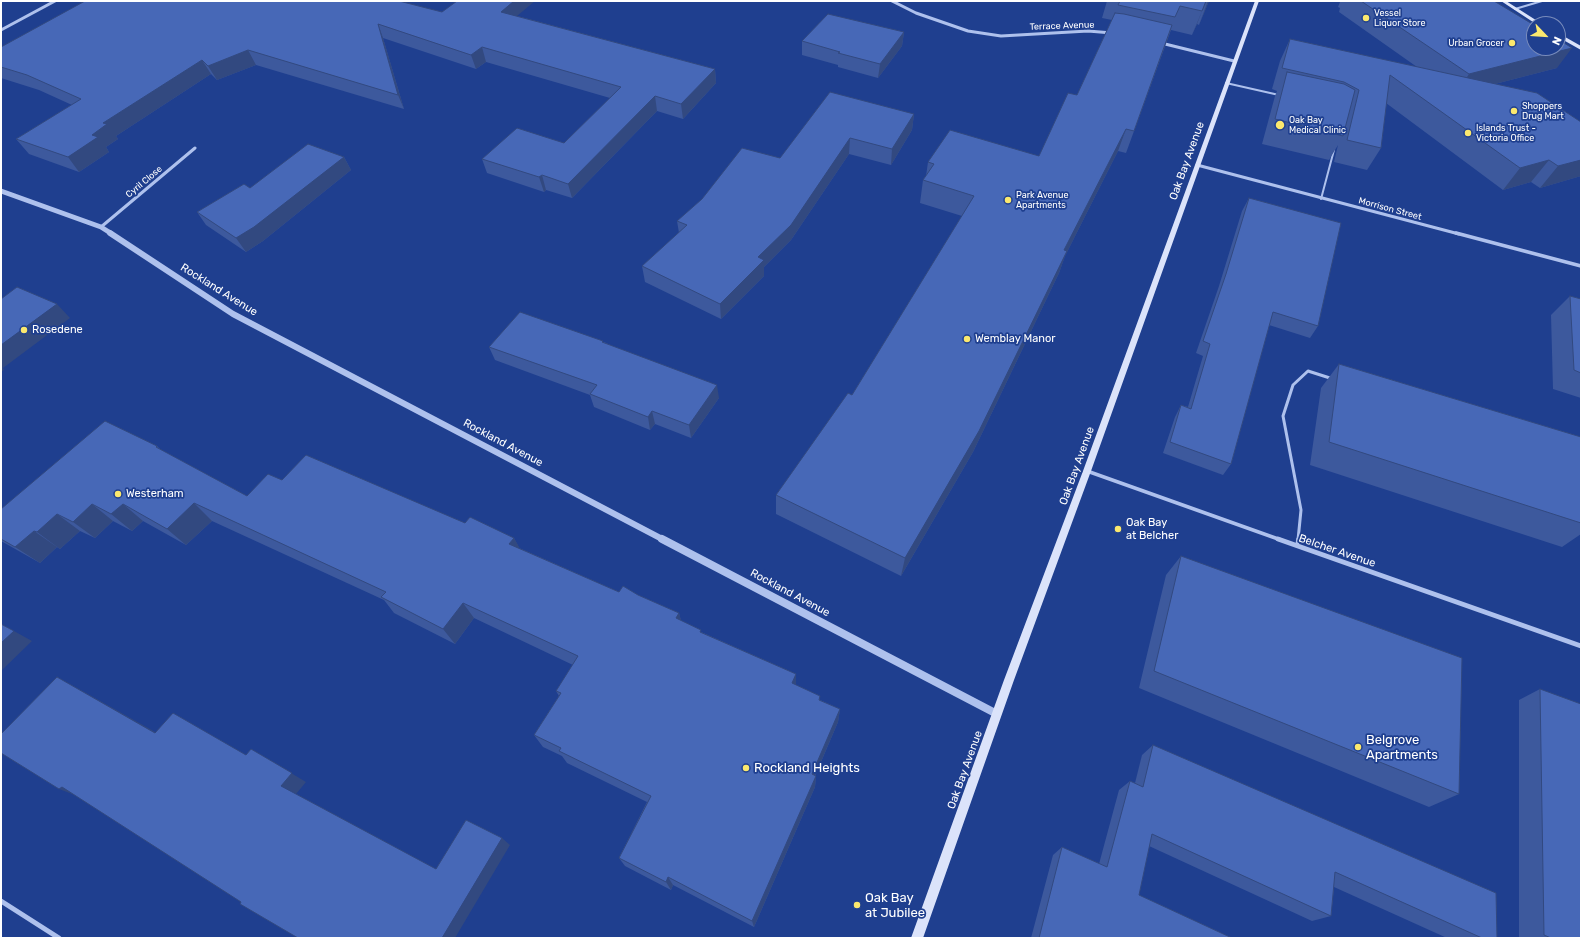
<!DOCTYPE html>
<style>
body{margin:0}
#map{position:relative;width:1582px;height:939px;overflow:hidden;background:#1f3f8f;font-family:Rubik,sans-serif}
canvas{display:block}
.frame{position:absolute;inset:0;border:2px solid #fff;pointer-events:none}
.north{position:absolute;left:1526px;top:16px;width:40px;height:40px;box-sizing:border-box;background:#1f3f8f;border:1px solid #798cbc;border-radius:50%;rotate:115deg;font-size:11px;font-weight:700;line-height:16px;text-align:center;color:#fff}
.north::after{content:'';display:block;margin:auto;width:14px;height:18px;background:#fbe86e;clip-path:polygon(50% 0,100% 100%,50% 72%,0 100%)}
</style>
<div id="map">
<canvas width="1582" height="939"></canvas>
<div class="frame"></div>
<div class="north">N</div>
</div>
<script>
const ctx = document.querySelector('canvas').getContext('2d');
ctx.lineJoin = 'round';
const shape = rows => new Path2D(rows.map(r => 'M' + r).join(''));
function strokePath(path, color, width, dash) { ctx.strokeStyle = color; ctx.lineWidth = width; ctx.lineCap = dash ? 'butt' : 'round'; ctx.setLineDash(dash || []); ctx.stroke(path); }
function paint(path, color) { ctx.fillStyle = color; ctx.fill(path, 'evenodd'); }
function drawText(font, color, halo, rows, align = 'center') {
  ctx.font = font + ' Rubik,sans-serif'; ctx.lineWidth = 3.5; ctx.setLineDash([]); ctx.textBaseline = 'middle'; ctx.strokeStyle = halo; ctx.fillStyle = color; for (const [text, x, y, turn = 0] of rows) {
    ctx.save(); ctx.translate(x, y); ctx.rotate((+turn || 0) * Math.PI / 180); ctx.textAlign = isNaN(turn) ? turn : align; if (halo) ctx.strokeText(text, 0, 0); ctx.fillText(text, 0, 0); ctx.restore();
  }
}
const serviceFar2 = shape([
 [1515,9,1542,1],
 [1226,83,1279,95],
 [1321,199,1334,150]
]);
const serviceFar1 = shape([
 [1298,540,1301,510,1283,416,1293,385,1308,371,1333,379]
]);
const service = shape([
 [1297,546,1298,539]
]);
const minorFar2 = shape([
 [892,1,916,13,968,31,1001,36,1088,31,1112,33],
 [1,30,55,1],
 [1161,43,1234,61],
 [1197,165,1459,234],
 [101,227,195,148]
]);
const minorFar1 = shape([
 [1456,233,1581,266],
 [1087,471,1281,540]
]);
const minor = shape([
 [1278,539,1581,646],
 [1,901,59,938]
]);
const tertiaryFar2 = shape([
 [1,191,101,227,112,234]
]);
const tertiaryFar1 = shape([
 [110,233,233,314,664,540]
]);
const tertiary = shape([
 [662,539,997,714]
]);
const secondary = shape([
 [1255,1,1259,1,1091,471,1014,680,923,938,911,938,1004,680,1083,471,1255,1],
 [1501,1,1506,1,1542,24,1536,24,1501,1],
 [1558,33,1581,46,1581,50,1558,37,1558,33]
]);
const wall = shape([
 [1107,1,1209,1,1199,25,1197,24,1192,35,1171,30,1126,153,1118,151,1065,256,1059,273,973,452,901,576,776,514,776,495,852,395,962,216,920,203,923,180,926,176,928,162,1039,156,1077,95,1112,20,1102,18],
 [1339,1,1487,1,1557,68,1495,84,1581,176,1540,188,1531,182,1503,190,1386,103,1381,148,1367,170,1334,162,1338,145,1329,160,1262,144,1275,96,1277,91,1272,89,1280,61,1290,39,1417,67,1339,12,1340,8,1338,7,1340,2],
 [442,12,517,16,715,69,716,83,683,119,657,111,572,198,546,190,544,192,487,173,482,159,564,143,610,98,486,62,476,69,383,38,404,109,256,65,217,80,211,74,116,136,118,139,106,147,109,152,79,172,29,154,16,139,72,105,39,90,1,78,1,47],
 [904,32,902,46,878,78,838,67,838,65,802,55,802,41],
 [914,114,912,130,891,165,849,154,791,240,764,267,764,276,721,319,645,282,642,266,679,233,677,221,780,158],
 [344,157,351,170,263,241,246,252,206,225,197,212,250,188],
 [1249,198,1318,326,1310,338,1269,325,1231,464,1223,475,1163,453,1175,417,1181,405,1188,407,1203,356,1196,353,1219,286,1242,211],
 [1570,296,1581,299,1581,398,1553,389,1551,315],
 [604,342,719,398,691,438,655,424,650,430,594,407,590,395,495,360,489,347],
 [1339,364,1581,437,1581,534,1562,547,1310,465,1321,388],
 [157,446,161,450,247,496,282,480,465,523,514,538,519,548,619,592,638,595,679,613,681,621,701,632,796,674,796,685,820,696,820,700,840,709,838,722,815,776,816,776,815,787,754,927,673,885,671,890,625,866,619,858,647,802,567,763,562,756,543,747,534,735,559,696,556,691,573,665,474,618,455,644,394,613,384,600,212,521,186,545,143,521,132,531,113,521,95,538,80,531,60,549,57,547,40,563,1,541,1,509],
 [1181,556,1459,794,1429,807,1139,688,1166,575],
 [1540,689,1581,938,1519,938,1519,700],
 [1153,745,1497,938,1447,938,1334,887,1331,916,1312,921,1149,846,1139,895,1232,938,1031,938,1053,855,1062,847,1099,864,1119,790,1130,781,1135,783,1142,755]
]);
const shadedWall = shape([
 [514,1,535,1,505,26,501,12],
 [1206,1,1197,24,1192,35,1202,11],
 [1208,1,1209,1,1199,25],
 [378,24,383,38,404,109,398,95],
 [904,32,902,46,878,78,880,64],
 [482,47,486,62,476,69,471,55],
 [1572,48,1557,68,1456,94,1469,74],
 [248,50,256,65,217,80,208,66],
 [202,60,211,74,116,136,118,139,106,147,109,152,79,172,68,157,92,135,103,123],
 [715,69,716,83,683,119,681,104],
 [655,96,657,111,572,198,568,184],
 [914,114,912,130,891,165,892,149],
 [1126,129,1118,151,1065,256,1059,273,973,452,901,576,905,558,1064,250],
 [850,138,849,154,791,240,764,267,764,276,721,319,720,304],
 [344,157,351,170,263,241,246,252,236,238],
 [1549,160,1531,182,1503,190,1520,168],
 [1581,160,1581,176,1540,188,1558,166],
 [542,175,546,190,544,192,539,177],
 [57,304,70,318,3,368,4,370,1,372,1,345],
 [717,385,719,398,691,438,689,425],
 [652,411,655,424,650,430,648,417],
 [194,503,212,521,186,545,167,529],
 [92,504,113,521,95,538,73,522],
 [123,504,143,521,132,531,111,514],
 [57,514,80,531,60,549,37,532],
 [34,531,57,547,40,563,15,547],
 [514,538,523,554,509,544],
 [463,603,474,618,455,644,443,629],
 [679,613,683,628,676,618],
 [14,631,32,641,1,671,1,643],
 [796,674,796,687,792,683],
 [57,677,77,688,173,742,155,733],
 [840,709,838,722,811,785,812,774],
 [251,749,306,782,296,794,281,786],
 [816,776,815,787,754,927,752,921],
 [62,787,80,797,59,789],
 [502,838,510,845,455,938,442,938],
 [668,877,673,885,671,890,666,882]
]);
const building = shape([
 [85,1,399,1,442,12,457,1,514,1,501,12,715,69,681,104,655,96,568,184,542,175,539,177,482,159,517,128,564,143,621,87,482,47,471,55,378,24,398,95,248,50,208,66,202,60,103,123,107,124,92,135,98,137,68,157,16,139,81,99,27,75,1,67,1,47,85,1],
 [1120,1,1206,1,1202,11,1180,6,1175,17,1118,5,1120,1],
 [1361,1,1494,1,1534,25,1534,48,1558,48,1558,39,1572,48,1469,74,1361,1],
 [1115,13,1124,14,1172,25,1134,131,1126,129,1064,250,1067,251,979,431,905,558,776,495,848,393,852,395,974,196,923,180,934,164,928,162,950,130,1039,156,1068,93,1077,95,1115,13],
 [828,14,904,32,880,64,838,53,840,52,802,41,828,14],
 [1290,39,1537,93,1581,122,1581,160,1558,166,1549,160,1520,168,1390,75,1381,148,1347,140,1359,90,1344,82,1282,68,1290,39],
 [1287,72,1344,84,1355,90,1343,136,1275,119,1287,72],
 [830,92,914,114,892,149,850,138,791,225,758,257,764,260,720,304,642,266,687,225,677,221,702,199,742,148,780,158,830,92],
 [308,144,344,157,254,227,236,238,197,212,244,184,250,188,308,144],
 [1249,198,1341,223,1318,326,1273,312,1231,464,1170,442,1181,405,1191,409,1210,344,1203,341,1226,274,1249,198],
 [17,287,57,304,1,345,1,299,17,287],
 [1570,296,1581,299,1581,373,1574,370,1570,296],
 [520,312,603,341,602,342,717,385,689,425,652,411,648,417,590,394,597,385,489,347,520,312],
 [1339,364,1581,437,1581,523,1329,442,1339,364],
 [105,421,157,446,156,447,247,496,268,474,282,480,306,455,465,523,470,517,514,538,509,544,619,592,623,586,638,595,679,613,676,618,701,630,700,632,796,674,792,683,820,696,819,700,840,709,812,774,816,776,752,921,668,877,666,882,619,858,651,796,559,751,561,748,534,735,561,693,556,691,578,656,463,603,443,629,381,597,386,592,194,503,167,529,123,504,111,514,92,504,73,522,57,514,37,532,34,531,15,547,1,539,1,509,105,421],
 [1181,556,1462,658,1459,794,1154,671,1181,556],
 [1,624,14,631,1,643,1,624],
 [57,677,155,733,173,713,246,755,251,749,292,773,281,786,436,869,466,820,502,838,442,938,298,938,240,904,241,902,62,787,59,789,1,753,1,734,57,677],
 [1540,689,1581,704,1581,938,1551,938,1544,935,1540,689],
 [1153,745,1496,893,1497,938,1482,938,1335,872,1331,916,1152,834,1139,895,1232,938,1039,938,1062,847,1107,867,1130,781,1143,787,1153,745]
]);
const markers = [
 [1366,18,4,"#fbe86e"],
 [1512,43,4,"#fbe86e"],
 [1514,111,4,"#fbe86e"],
 [1280,125,5,"#fbe86e"],
 [1468,133,4,"#fbe86e"],
 [1008,200,4,"#fbe86e"],
 [24,330,4,"#fbe86e"],
 [967,339,4,"#fbe86e"],
 [118,494,4,"#fbe86e"],
 [1118,529,4,"#fbe86e"],
 [1358,747,4,"#fbe86e"],
 [746,768,4,"#fbe86e"],
 [857,905,4,"#fbe86e"]
];
const farPoinames = [
 ["Vessel",1374,13],
 ["Liquor Store",1374,23],
 ["Urban Grocer",1504,43,"right"],
 ["Shoppers",1522,106],
 ["Drug Mart",1522,116],
 ["Oak Bay",1289,120],
 ["Medical Clinic",1289,130],
 ["Islands Trust -",1476,128],
 ["Victoria Office",1476,138],
 ["Park Avenue",1016,195],
 ["Apartments",1016,205]
];
const farStreetnames = [
 ["Terrace Avenue",1062,26,-2],
 ["Cyril Close",144,182,-40],
 ["Morrison Street",1390,209,15]
];
const streetNames = [
 ["Oak Bay Avenue",1187,161,-70],
 ["Rockland Avenue",219,290,32],
 ["Rockland Avenue",503,443,28],
 ["Oak Bay Avenue",1077,466,-70],
 ["Belcher Avenue",1337,551,19],
 ["Rockland Avenue",790,593,28],
 ["Oak Bay Avenue",965,770,-70]
];
const poiNames = [
 ["Rosedene",32,330],
 ["Wemblay Manor",975,339],
 ["Westerham",126,494],
 ["Oak Bay",1126,523],
 ["at Belcher",1126,536]
];
const nearPoinames = [
 ["Belgrove",1366,740],
 ["Apartments",1366,755],
 ["Rockland Heights",754,768],
 ["Oak Bay",865,898],
 ["at Jubilee",865,913]
];
strokePath(serviceFar2, '#aec1ed', 2);
strokePath(serviceFar1, '#aec1ed', 3);
strokePath(service, '#aec1ed', 3.5);
strokePath(minorFar2, '#aec1ed', 3);
strokePath(minorFar1, '#aec1ed', 3.5);
strokePath(minor, '#aec1ed', 5);
strokePath(tertiaryFar2, '#aec1ed', 5);
strokePath(tertiaryFar1, '#aec1ed', 6);
strokePath(tertiary, '#aec1ed', 8);
paint(secondary, '#dbe3fa');
paint(wall, '#3d599d');
paint(shadedWall, '#324980');
paint(building, '#4768b7');
strokePath(building, '#324980', 1);
for (const [x, y, r, color] of markers) { const dot = new Path2D(); dot.arc(x, y, r, 0, 2 * Math.PI); ctx.fillStyle = color; ctx.fill(dot); strokePath(dot, '#1f3f8f', 1.5); }
drawText('9px', '#fff', '#1f3f8f', farPoinames, 'left');
drawText('9px', '#fff', '#1f3f8f', farStreetnames);
drawText('11px', '#fff', '#1f3f8f', streetNames);
drawText('11px', '#fff', '#1f3f8f', poiNames, 'left');
drawText('13px', '#fff', '#1f3f8f', nearPoinames, 'left');
</script>
